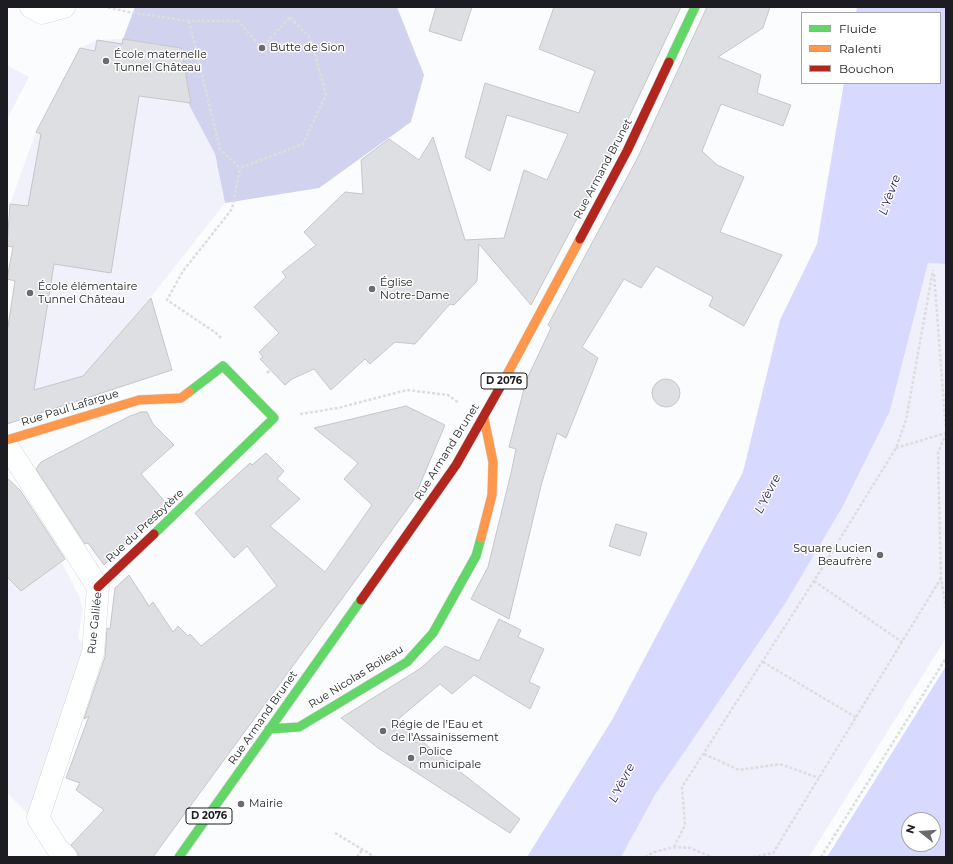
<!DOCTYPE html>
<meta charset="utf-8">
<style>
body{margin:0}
#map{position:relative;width:953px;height:864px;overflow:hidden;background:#fbfcfd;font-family:Montserrat,sans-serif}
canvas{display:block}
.frame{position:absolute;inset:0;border:8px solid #1c1c22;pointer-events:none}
.legend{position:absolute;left:801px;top:12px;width:140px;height:72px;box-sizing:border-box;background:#fff;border:1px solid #a4a4a7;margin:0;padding:5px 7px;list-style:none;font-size:12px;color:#1c1c22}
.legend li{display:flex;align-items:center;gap:8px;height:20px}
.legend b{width:20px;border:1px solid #a4a4a7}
.north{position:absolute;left:901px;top:812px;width:40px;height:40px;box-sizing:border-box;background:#fff;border:1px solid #a4a4a7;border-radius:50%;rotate:287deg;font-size:11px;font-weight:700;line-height:16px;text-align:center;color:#1c1c22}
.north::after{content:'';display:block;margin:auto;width:14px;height:18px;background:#6a6a6f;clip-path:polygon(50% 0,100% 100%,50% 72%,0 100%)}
</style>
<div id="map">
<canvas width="953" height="864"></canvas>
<div class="frame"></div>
<ul class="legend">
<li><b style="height:5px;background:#63d668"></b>Fluide</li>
<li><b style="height:5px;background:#ff974d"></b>Ralenti</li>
<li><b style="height:5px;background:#b3261e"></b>Bouchon</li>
</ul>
<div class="north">N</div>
</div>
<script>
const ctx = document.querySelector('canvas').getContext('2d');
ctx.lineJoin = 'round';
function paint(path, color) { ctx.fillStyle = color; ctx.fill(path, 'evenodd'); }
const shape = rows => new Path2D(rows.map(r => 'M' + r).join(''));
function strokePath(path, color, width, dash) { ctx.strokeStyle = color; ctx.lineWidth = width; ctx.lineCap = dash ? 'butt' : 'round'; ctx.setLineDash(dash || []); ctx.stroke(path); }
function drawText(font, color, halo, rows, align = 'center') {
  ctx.font = font + ' Montserrat,sans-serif'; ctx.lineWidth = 3; ctx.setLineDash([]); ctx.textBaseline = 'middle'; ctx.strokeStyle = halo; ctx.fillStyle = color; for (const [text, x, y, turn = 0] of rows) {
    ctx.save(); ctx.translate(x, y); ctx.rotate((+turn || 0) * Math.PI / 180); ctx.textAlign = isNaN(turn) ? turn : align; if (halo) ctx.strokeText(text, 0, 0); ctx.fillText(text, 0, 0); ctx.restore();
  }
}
const built = shape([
 [123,39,181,48,189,94,188,103,215,154,225,203,151,297,84,376,7,398,15,281,7,279,10,263,18,264,20,248,7,246,10,204,36,132,80,48,97,40],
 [61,561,79,596,83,610,78,638,85,646,28,814,7,793,7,565]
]);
const green = shape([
 [7,65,29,77,7,119],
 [928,263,946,264,946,638,809,857,621,857,655,795,785,604,843,506,890,411]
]);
const forest = shape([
 [135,7,397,7,424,75,411,122,319,188,225,203,215,154,188,103,189,94,181,48,123,39]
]);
const water = shape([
 [857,7,946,7,946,264,928,263,890,411,843,506,785,604,655,795,621,857,527,857,612,720,743,472,780,320,817,244,844,83,940,83,940,13,856,13],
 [946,666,946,857,827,857],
 [909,820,933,820,933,844,909,844]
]);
const building = shape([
 [436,7,472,7,461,41,429,31,436,7],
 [554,7,681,7,616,145,531,305,479,244,477,281,454,305,450,304,415,344,395,342,370,364,365,359,331,390,314,369,292,379,285,385,260,359,263,357,259,352,279,333,254,307,286,277,282,272,316,245,304,232,345,192,363,194,361,160,389,139,419,160,433,137,465,240,504,238,524,170,547,180,568,134,507,115,490,171,465,157,485,83,579,113,595,71,539,49,554,7],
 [707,7,770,7,763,28,718,57,761,75,757,93,791,105,783,126,721,104,702,151,717,165,744,177,720,232,782,255,744,326,709,306,713,297,656,266,641,288,624,279,582,347,598,358,566,438,557,433,542,482,509,619,471,599,488,567,511,473,516,449,509,447,526,381,551,328,548,325,638,157,707,7],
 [123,39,181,48,191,103,139,96,111,273,54,264,34,390,83,376,151,298,172,370,7,424,7,333,15,281,7,279,13,247,7,246,10,204,28,206,41,134,36,132,80,48,95,51,97,40,122,44,123,39],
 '652 393a14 14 0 1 1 28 0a14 14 0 1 1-28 0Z',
 [406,406,445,425,413,501,363,570,153,857,78,857,78,853,71,845,104,810,76,790,80,783,66,778,89,716,84,719,105,657,107,628,110,629,115,588,129,575,149,606,153,602,173,632,178,626,188,636,190,634,201,646,277,586,247,546,234,558,195,513,250,463,252,465,266,453,284,471,277,479,300,499,270,526,325,572,372,505,344,479,358,463,314,428,406,406],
 [141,412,147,412,153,424,174,445,141,474,167,504,104,565,88,543,85,544,36,469,41,462,130,416,141,412],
 [7,478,20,490,65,559,21,591,7,577,7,478],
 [616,524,647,533,640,556,609,546,616,524],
 [499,619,521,630,518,637,544,649,529,682,540,687,530,709,474,675,452,694,440,684,396,721,520,819,510,833,378,748,341,718,421,668,445,646,479,661,499,619]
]);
const path = shape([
 [108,7,128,12,189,21,238,21,262,48,290,17,311,39,326,95,303,144,240,168],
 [189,21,220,149,240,168],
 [934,274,946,432],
 [221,338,216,333,167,300,183,271,232,209,240,168],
 [267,373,274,367],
 [300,414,338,408,407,390,448,395,459,403],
 [946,433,938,453,941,578,946,609],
 [896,448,946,433],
 [814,581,902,642],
 [763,662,857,718],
 [704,754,739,770,780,764,819,778],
 [335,833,375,857],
 [674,847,685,825,682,787,814,581,896,448,906,420,933,270],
 [357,857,362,850],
 [645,857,654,852,674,847,690,848,712,857],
 [753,857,773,853,941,578],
 [821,857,946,658]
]);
const street = shape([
 [31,7,42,13,64,7],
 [7,446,98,587,93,653,38,818,57,848,66,857]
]);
const fast = shape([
 [669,62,695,7],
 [154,534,274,418,223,366,189,392],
 [269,729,299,727,407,662,433,633,476,556,481,538],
 [179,857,361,600]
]);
const slow = shape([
 [503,382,580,239],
 [7,440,139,400,181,398,189,392],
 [481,538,492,495,493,462,484,418]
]);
const jam = shape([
 [580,239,627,151,669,62],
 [98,587,154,534],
 [361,600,456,465,503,382]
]);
const markers = [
 [262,48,4,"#6a6a6f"],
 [106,61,4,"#6a6a6f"],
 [372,289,4,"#6a6a6f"],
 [30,293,4,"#6a6a6f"],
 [880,555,4,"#6a6a6f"],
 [383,731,4,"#6a6a6f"],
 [411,758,4,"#6a6a6f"],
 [241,804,4,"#6a6a6f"]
];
const shields = [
 [504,381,46],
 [209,816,46]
];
const shieldNames = [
 ["D 2076",504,381],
 ["D 2076",209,816]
];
const poiNames = [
 ["Butte de Sion",270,48],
 ["École maternelle",114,55],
 ["Tunnel Château",114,68],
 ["Église",380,283],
 ["Notre-Dame",380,296],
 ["École élémentaire",38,287],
 ["Tunnel Château",38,300],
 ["Square Lucien",872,549,"right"],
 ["Beaufrère",872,562,"right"],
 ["Régie de l'Eau et",391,725],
 ["de l'Assainissement",391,738],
 ["Police",419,752],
 ["municipale",419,765],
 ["Mairie",249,804]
];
const streetNames = [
 ["Rue Armand Brunet",603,169,-62],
 ["Rue Paul Lafargue",70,408,-17],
 ["Rue Armand Brunet",447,452,-58],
 ["Rue du Presbytère",145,526,-43],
 ["Rue Galilée",95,623,-84],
 ["Rue Nicolas Boileau",356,677,-32],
 ["Rue Armand Brunet",263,718,-55]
];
const waterNames = [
 ["L'Yèvre",890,195,-70],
 ["L'Yèvre",768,494,-63],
 ["L'Yèvre",622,783,-63]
];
paint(built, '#f0f1fa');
paint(green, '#eff0fc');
paint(forest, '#d1d2ee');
paint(water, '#d8d9fe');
paint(building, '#dedfe3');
strokePath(building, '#c6c6ca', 1);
strokePath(street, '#d6d7db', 23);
strokePath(fast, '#d6d7db', 10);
strokePath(slow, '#d6d7db', 10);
strokePath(jam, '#d6d7db', 10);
strokePath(path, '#ddddde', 2.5, [3, 2]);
strokePath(street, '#feffff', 22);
strokePath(fast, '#63d668', 9);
strokePath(slow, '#ff974d', 9);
strokePath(jam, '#b3261e', 9);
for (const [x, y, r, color] of markers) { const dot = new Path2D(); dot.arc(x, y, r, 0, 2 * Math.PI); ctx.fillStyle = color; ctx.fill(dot); strokePath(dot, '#fff', 1.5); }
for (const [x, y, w] of shields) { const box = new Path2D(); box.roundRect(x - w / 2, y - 8, w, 16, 3); ctx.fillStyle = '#fff'; ctx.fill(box); strokePath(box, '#1c1c22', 1); }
drawText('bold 10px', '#1c1c22', null, shieldNames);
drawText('11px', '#1c1c22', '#fff', poiNames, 'left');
drawText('11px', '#1c1c22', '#fff', streetNames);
drawText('italic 12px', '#29215d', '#fff', waterNames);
</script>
